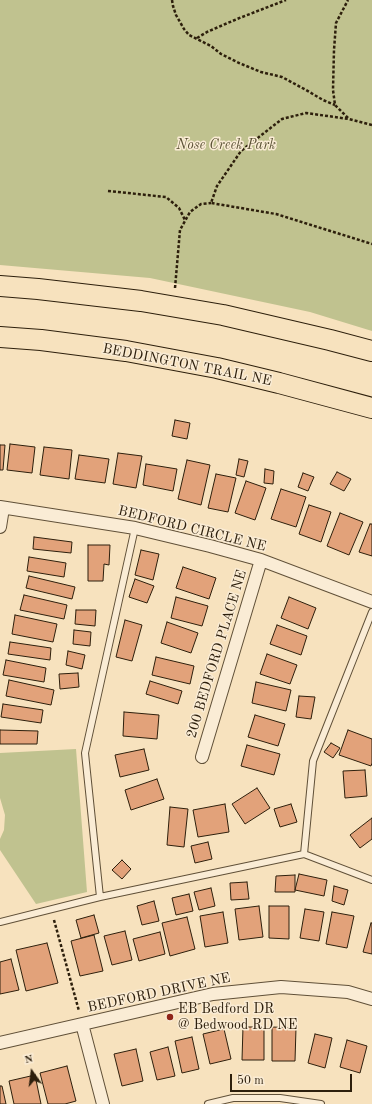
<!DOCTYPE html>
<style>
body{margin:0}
#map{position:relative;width:372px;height:1104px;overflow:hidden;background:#f7e2be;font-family:"Old Standard TT",serif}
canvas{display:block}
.north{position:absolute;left:12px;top:1052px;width:40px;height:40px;-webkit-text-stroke:3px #faecd5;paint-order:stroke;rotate:346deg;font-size:11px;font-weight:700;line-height:16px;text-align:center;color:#2d1f0c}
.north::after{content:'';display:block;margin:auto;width:14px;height:18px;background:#2d1f0c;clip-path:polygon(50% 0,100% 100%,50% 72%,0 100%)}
.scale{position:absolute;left:230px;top:1074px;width:122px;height:18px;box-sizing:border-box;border:2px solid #2d1f0c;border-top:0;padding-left:5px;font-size:12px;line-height:14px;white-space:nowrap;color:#2d1f0c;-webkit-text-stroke:3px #faecd5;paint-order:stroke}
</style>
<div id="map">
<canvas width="372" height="1104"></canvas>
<div class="north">N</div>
<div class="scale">50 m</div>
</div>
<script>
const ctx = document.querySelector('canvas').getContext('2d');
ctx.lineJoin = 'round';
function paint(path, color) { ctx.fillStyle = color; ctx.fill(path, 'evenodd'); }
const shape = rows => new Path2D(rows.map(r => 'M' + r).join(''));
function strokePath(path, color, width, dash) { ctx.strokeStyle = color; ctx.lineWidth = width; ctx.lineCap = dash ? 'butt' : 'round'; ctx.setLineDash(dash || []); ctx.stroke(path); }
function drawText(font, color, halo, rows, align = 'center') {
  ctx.font = font + ' "Old Standard TT",serif'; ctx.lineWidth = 3; ctx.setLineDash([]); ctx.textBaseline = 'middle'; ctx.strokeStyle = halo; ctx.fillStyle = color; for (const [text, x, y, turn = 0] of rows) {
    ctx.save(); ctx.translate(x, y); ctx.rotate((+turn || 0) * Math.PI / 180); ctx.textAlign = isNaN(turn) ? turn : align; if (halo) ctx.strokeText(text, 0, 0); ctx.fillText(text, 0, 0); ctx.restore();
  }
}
const green = shape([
 [0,0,372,0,372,331,310,312,150,278,0,265],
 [76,749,87,892,36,904,0,850,0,839,4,830,5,815,0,798,0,753]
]);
const building = shape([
 [175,420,190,423,187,439,172,436,175,420],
 [10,444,35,447,32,473,7,470,10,444],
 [0,445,5,445,3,470,0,470,0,445],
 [44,447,72,450,69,479,40,475,44,447],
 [118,453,142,456,136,488,113,484,118,453],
 [79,455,109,459,105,483,75,479,79,455],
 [239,459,248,461,244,477,236,475,239,459],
 [187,460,210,465,201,505,178,499,187,460],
 [146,464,177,469,173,491,143,485,146,464],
 [265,469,274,471,273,484,264,483,265,469],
 [337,472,351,479,344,491,330,484,337,472],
 [303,473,314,477,308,491,298,487,303,473],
 [216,474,236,478,228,512,208,508,216,474],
 [246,481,266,488,255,520,235,513,246,481],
 [281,489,306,497,296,527,271,519,281,489],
 [309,505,331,512,321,542,299,534,309,505],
 [340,513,363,522,349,555,327,546,340,513],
 [370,524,372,524,372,556,359,552,370,524],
 [34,537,72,542,71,553,33,549,34,537],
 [88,545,110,545,109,565,104,564,103,581,88,581,88,545],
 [141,550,159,554,153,580,135,575,141,550],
 [29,557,66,563,64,577,27,571,29,557],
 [183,567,216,578,209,599,176,588,183,567],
 [29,576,75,587,72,599,26,588,29,576],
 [135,579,154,586,147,603,129,597,135,579],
 [24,595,67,605,64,619,20,610,24,595],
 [176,597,208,606,202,626,171,618,176,597],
 [289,597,316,608,308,629,281,618,289,597],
 [76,610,96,610,95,626,75,624,76,610],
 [15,615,57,624,53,642,12,634,15,615],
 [125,620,142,625,132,661,116,657,125,620],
 [167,622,198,633,191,653,161,643,167,622],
 [277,625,307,636,301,655,270,644,277,625],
 [74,630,91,632,90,646,73,644,74,630],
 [10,642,51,648,50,660,8,654,10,642],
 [68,651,85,655,82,669,66,665,68,651],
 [267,654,297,665,290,684,260,674,267,654],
 [156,657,194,666,190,684,152,675,156,657],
 [6,660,46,668,44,682,3,675,6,660],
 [78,673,79,687,60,689,59,674,78,673],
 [9,680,54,690,51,705,6,696,9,680],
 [150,681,182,691,178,704,146,694,150,681],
 [256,682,291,690,286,711,252,703,256,682],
 [299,696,315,697,311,719,296,717,299,696],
 [3,704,43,710,41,723,1,717,3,704],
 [124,712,159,715,157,739,123,736,124,712],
 [255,715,285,724,278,746,248,737,255,715],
 [0,730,38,731,37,744,0,744,0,730],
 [348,730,372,739,372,763,371,766,339,755,348,730],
 [331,743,340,748,333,758,324,752,331,743],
 [247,745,280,754,274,775,241,766,247,745],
 [144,749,149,770,120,777,115,755,144,749],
 [365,770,367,796,345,798,343,771,365,770],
 [157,779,164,799,131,810,125,790,157,779],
 [257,788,270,808,245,824,232,804,257,788],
 [225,804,229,832,198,837,193,810,225,804],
 [291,804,297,822,280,827,274,809,291,804],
 [170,807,188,809,184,847,167,845,170,807],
 [372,818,372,839,360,848,350,835,372,818],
 [208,842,212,859,195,863,191,846,208,842],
 [122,860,131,869,122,879,112,870,122,860],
 [299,874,327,880,324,896,295,890,299,874],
 [295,875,295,892,275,892,276,876,295,875],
 [247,882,249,899,231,900,230,883,247,882],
 [334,886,348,890,344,905,332,901,334,886],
 [211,888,215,906,199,910,194,892,211,888],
 [189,894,193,911,176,915,172,898,189,894],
 [154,901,159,921,142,925,137,906,154,901],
 [259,906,263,937,239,940,235,909,259,906],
 [269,906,289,906,289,939,269,938,269,906],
 [305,909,324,912,319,941,300,938,305,909],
 [223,912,228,943,205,947,200,916,223,912],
 [332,912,354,916,347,948,326,944,332,912],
 [94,915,99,933,81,938,76,920,94,915],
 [187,917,195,949,170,956,162,923,187,917],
 [371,923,372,923,372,954,363,952,371,923],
 [125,931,132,960,112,965,104,936,125,931],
 [160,932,165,954,139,961,133,939,160,932],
 [94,935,103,971,80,976,71,941,94,935],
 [47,943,58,983,26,991,16,950,47,943],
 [11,959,19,990,0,994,0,962,11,959],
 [243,1027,264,1027,264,1060,242,1060,243,1027],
 [272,1027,296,1028,295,1061,272,1061,272,1027],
 [224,1029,231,1059,210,1064,203,1034,224,1029],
 [315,1034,332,1038,325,1068,308,1063,315,1034],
 [192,1037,199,1069,182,1073,175,1041,192,1037],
 [347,1040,367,1046,360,1073,340,1067,347,1040],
 [168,1047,175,1076,157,1080,150,1052,168,1047],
 [136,1049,143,1081,122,1086,114,1054,136,1049],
 [67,1066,76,1101,65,1104,48,1104,40,1073,67,1066],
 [35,1075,41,1104,14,1104,9,1081,35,1075],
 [0,1086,2,1086,6,1104,0,1104,0,1086]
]);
const path = shape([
 [172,0,173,6,176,15,184,29,189,35,211,46,221,54,239,63,261,72,282,77,306,90,323,100,335,105],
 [197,38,207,32,237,19,286,0],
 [348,118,335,105,333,90,334,50,336,23,348,0],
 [372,125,349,119,306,113,282,119,241,151,217,186,211,203,276,214,372,244],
 [108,191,166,197,179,208,185,220],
 [175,288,180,230,190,212,201,204,211,203],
 [54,920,79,1011]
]);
const service = shape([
 [304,854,313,761,372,612],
 [100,897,85,753,135,528],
 [0,922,100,897,304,854,372,880],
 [208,1104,233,1098,280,1098,321,1104]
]);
const minor = shape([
 [0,507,135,528,210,546,261,560,372,602],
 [0,527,3,508],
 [202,757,261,560],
 [82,1024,103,1104],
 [0,1043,213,994,281,987,348,992,372,999]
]);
const primary = shape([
 [0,286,38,289,141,301,223,315,330,340,372,351],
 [0,337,41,340,126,351,217,368,279,383,372,408]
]);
const markers = [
 [170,1017,4,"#8f2418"]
];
const parkNames = [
 ["Nose Creek Park",226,145]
];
const streetNames = [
 ["BEDDINGTON TRAIL NE",187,365,11],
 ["BEDFORD CIRCLE NE",192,529,14],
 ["200 BEDFORD PLACE NE",217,654,-73],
 ["BEDFORD DRIVE NE",159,993,-12]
];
const poiNames = [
 ["EB Bedford DR",178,1009],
 ["@ Bedwood RD NE",178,1025]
];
paint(green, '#c0c28f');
paint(building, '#e2a27a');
strokePath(building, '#2d1f0c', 1);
strokePath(service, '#605038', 8);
strokePath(minor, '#605038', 14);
strokePath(primary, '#2d1f0c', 22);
strokePath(path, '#2d1f0c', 2.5, [3, 2]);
strokePath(service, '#faecd5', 6);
strokePath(minor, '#faecd5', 12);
strokePath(primary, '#f7e2be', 20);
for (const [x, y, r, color] of markers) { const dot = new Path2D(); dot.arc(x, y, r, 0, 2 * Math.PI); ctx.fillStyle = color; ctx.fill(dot); strokePath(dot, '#faecd5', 1.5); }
drawText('italic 14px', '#595033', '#faecd5', parkNames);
drawText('14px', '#2d1f0c', '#faecd5', streetNames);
drawText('14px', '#2d1f0c', '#faecd5', poiNames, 'left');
</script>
